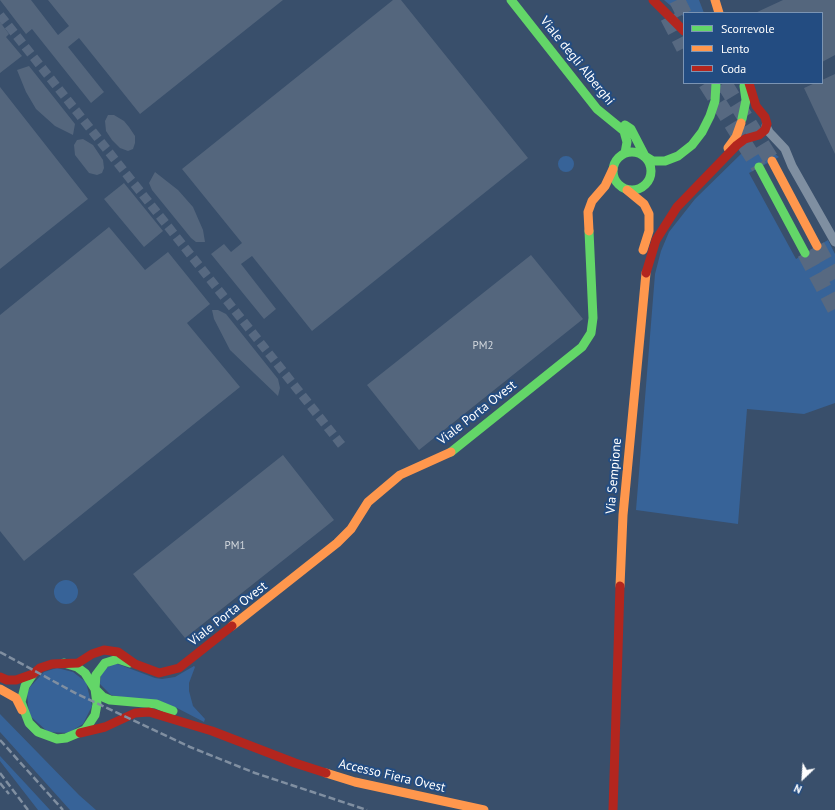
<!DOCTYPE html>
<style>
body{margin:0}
#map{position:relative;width:835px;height:810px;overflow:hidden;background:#394f6b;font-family:"PT Sans",sans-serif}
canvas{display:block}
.legend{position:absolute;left:683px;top:12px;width:140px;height:72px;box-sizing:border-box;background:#234c81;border:1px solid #7b94b3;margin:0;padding:5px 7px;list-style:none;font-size:12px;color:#fff}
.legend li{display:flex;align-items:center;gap:8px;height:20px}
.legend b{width:20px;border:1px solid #7b94b3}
.north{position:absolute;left:783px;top:758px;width:40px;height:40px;-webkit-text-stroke:3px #234c81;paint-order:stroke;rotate:205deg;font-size:11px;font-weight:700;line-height:16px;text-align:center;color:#fff}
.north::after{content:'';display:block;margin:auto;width:14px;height:18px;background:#fff;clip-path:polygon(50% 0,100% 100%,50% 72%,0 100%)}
</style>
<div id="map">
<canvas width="835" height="810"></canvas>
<ul class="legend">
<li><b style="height:5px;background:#63d668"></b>Scorrevole</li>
<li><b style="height:5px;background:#ff974d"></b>Lento</li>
<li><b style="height:5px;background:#b3261e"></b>Coda</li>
</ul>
<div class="north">N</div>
</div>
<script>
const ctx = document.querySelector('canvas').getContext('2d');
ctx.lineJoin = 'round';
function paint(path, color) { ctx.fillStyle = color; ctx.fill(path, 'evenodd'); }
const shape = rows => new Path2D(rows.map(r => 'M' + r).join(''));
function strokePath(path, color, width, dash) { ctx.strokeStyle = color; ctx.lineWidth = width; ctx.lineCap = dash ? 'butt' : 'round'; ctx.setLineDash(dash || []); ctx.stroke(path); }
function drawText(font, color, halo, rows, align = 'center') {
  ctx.font = font + ' "PT Sans",sans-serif'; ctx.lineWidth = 4; ctx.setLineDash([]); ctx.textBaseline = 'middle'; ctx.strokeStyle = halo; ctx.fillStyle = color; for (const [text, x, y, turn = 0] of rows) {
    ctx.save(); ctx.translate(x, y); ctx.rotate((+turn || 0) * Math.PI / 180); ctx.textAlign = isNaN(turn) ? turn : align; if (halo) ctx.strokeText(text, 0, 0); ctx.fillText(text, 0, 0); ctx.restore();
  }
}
const green = shape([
 [664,0,699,0,704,13,684,13,684,17],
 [761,147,768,149,779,157,749,173,796,259,828,240,835,254,835,403,804,414,747,409,738,524,636,510,655,274,661,251,669,232,695,199,744,151],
 '558 164a8 8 0 1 1 16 0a8 8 0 1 1-16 0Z',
 '54 592a12 12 0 1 1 24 0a12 12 0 1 1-24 0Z',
 [115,663,155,678,162,679,175,677,194,666,195,667,189,683,189,691,193,706,205,719,204,722,177,708,111,695,100,684,101,671],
 [57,668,73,672,86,682,92,706,83,724,68,733,48,732,29,715,27,693,30,687,44,672],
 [0,714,79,795,96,810,70,810,0,732],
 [0,756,26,784,50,810,38,810,0,761]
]);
const building = shape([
 [0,0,31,0,58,35,69,26,48,0,283,0,140,114,79,38,68,47,104,92,91,103,32,29,26,34],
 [393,0,401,0,528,158,312,331,252,256,241,264,276,309,264,319,211,254,224,244,231,252,242,243,182,169],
 [783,0,835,0,835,55,822,62,822,13,755,13],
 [0,22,9,34,6,37,22,56,0,73],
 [29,66,75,124,73,135,55,126,36,109,26,92,17,70],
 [835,74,835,154,804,88,815,83,822,83,822,80],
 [0,87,88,199,0,269],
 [108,115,114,115,124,121,129,127,135,136,135,143,133,149,128,151,120,148,112,140,106,131,105,121],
 [83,139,93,145,103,160,104,168,102,173,97,175,89,173,75,155,74,145,77,140],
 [155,172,178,190,193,207,203,230,205,242,196,242,191,238,152,190,149,183],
 [124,183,163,231,144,247,104,199],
 [109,227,145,270,168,252,210,304,187,323,240,387,24,561,0,531,0,315],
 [531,255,583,319,419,450,367,385],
 [212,310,218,310,226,314,278,379,280,388,278,396,230,350,214,319],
 [283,455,334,520,185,638,133,574]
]);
const streetTunnel = shape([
 [0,15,344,448]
]);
const highwayTunnel = shape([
 [677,0,684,14],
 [668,17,684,48],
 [706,83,759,167],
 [724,83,772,161],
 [817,246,835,279],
 [805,253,835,309]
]);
const street = shape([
 [766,126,769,132,785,149,792,166,835,242]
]);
const fast = shape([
 [511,0,597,109,624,131,627,142,625,153],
 [742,119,746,100,744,86],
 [625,125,631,129,645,156],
 '613 171a19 19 0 1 1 38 0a19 19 0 1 1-38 0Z',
 [645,156,653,161,665,161,678,156,692,145,702,132,710,116,715,101,716,83],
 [759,167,805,253],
 [451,452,582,347,591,333,593,318,589,231],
 [130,663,118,659,105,663,96,675,95,689,103,697,110,700,156,704,173,711],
 [33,674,25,686,21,702,29,723,38,732,57,739,66,738,85,730,95,715,97,704,95,689,85,673,77,667,64,663]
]);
const slow = shape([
 [715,0,719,13],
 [728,148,736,137,741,123],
 [772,161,817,246],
 [627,190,644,204,649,214,649,231,643,250],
 [589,231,588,212,592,201,605,186,613,169],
 [620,586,623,515,646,273],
 [232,626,337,543,351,529,368,502,400,475,451,452],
 [0,689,16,698,22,710],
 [326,773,355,782,484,810]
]);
const jam = shape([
 [653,0,684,31],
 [646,273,656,240,677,207,737,145,745,139,759,135,765,130,767,124,765,117,756,106,749,83],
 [33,674,40,668,52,664,78,663,92,654,104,650,118,652,135,664,159,673,179,668,232,626],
 [0,677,7,680,16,680,33,674],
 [80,733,105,727,135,713,149,712,212,731,295,763,326,773],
 [613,810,620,586]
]);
const rail = shape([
 [0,652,77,694,190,747,255,773,367,810],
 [0,740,63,810],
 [0,773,28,810],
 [0,783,9,794]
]);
const numberNames = [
 ["PM2",483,346],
 ["PM1",235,546]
];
const streetNames = [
 ["Viale degli Alberghi",577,61,51],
 ["Viale Porta Ovest",477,413,-38],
 ["Via Sempione",614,476,-85],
 ["Viale Porta Ovest",228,614,-38],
 ["Accesso Fiera Ovest",392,776,13]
];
paint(green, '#376398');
paint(building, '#54667d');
strokePath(streetTunnel, '#576981', 9, [9, 4.5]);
strokePath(highwayTunnel, '#576981', 16, [16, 8]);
strokePath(street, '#7f8fa1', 9);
strokePath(fast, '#63d668', 9);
strokePath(slow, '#ff974d', 9);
strokePath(jam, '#b3261e', 9);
strokePath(rail, '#808fa1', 2.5, [7, 3]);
drawText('11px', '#d4d9de', null, numberNames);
drawText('13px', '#fff', '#234c81', streetNames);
</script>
